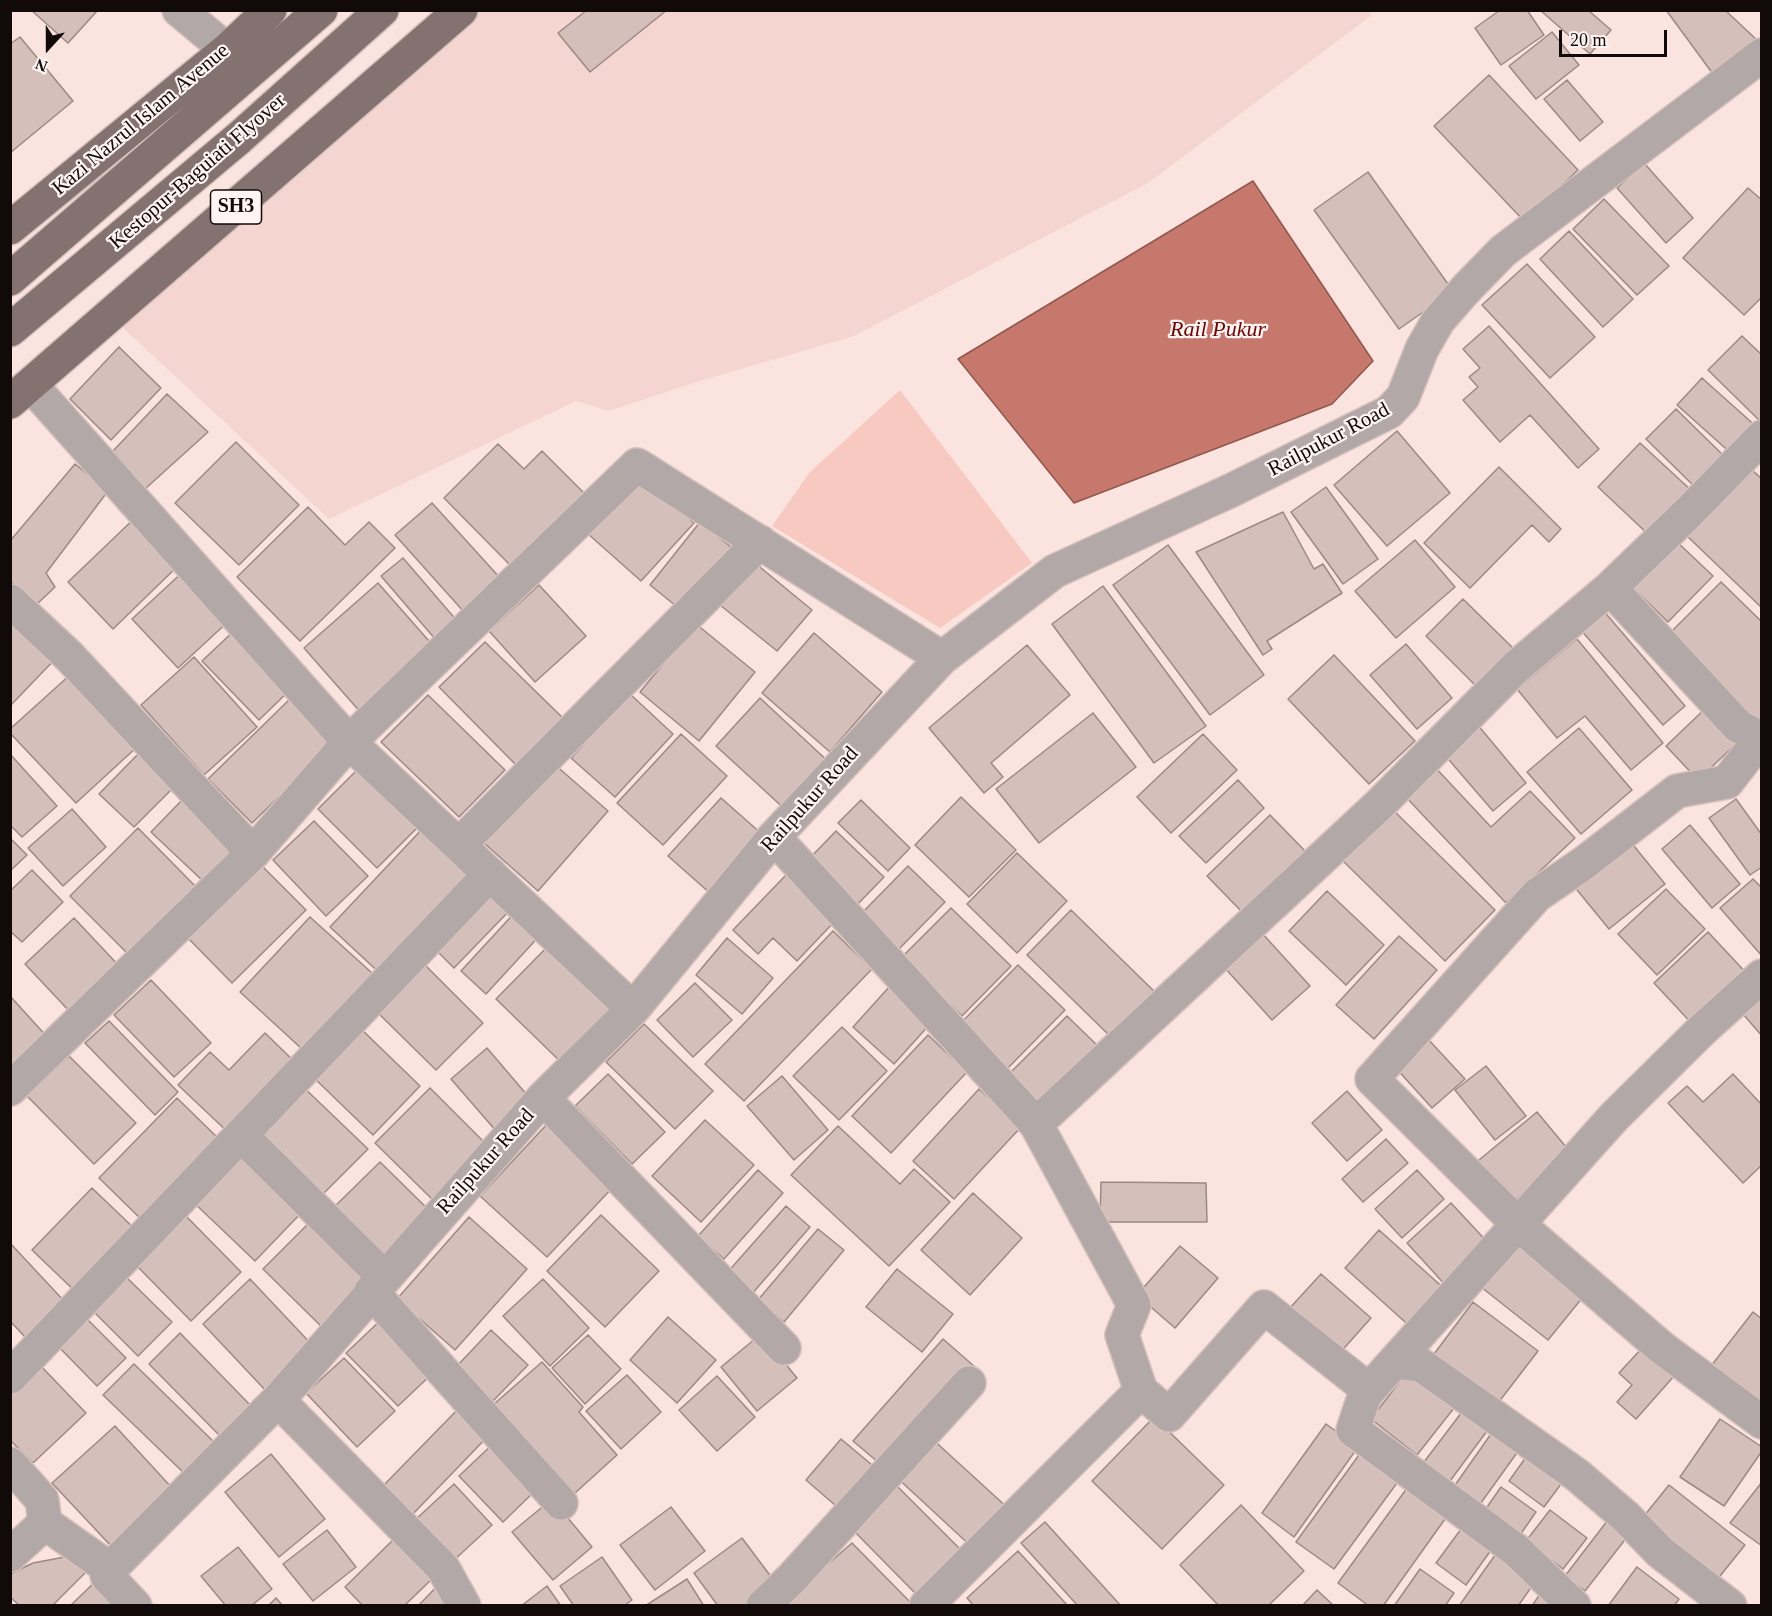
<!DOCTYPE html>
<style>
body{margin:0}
#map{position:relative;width:1772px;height:1616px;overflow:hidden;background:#fbe4df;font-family:Georgia,serif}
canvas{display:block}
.frame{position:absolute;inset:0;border:12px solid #110a09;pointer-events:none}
.north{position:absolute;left:18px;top:18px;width:60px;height:60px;-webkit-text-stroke:4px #fef4f3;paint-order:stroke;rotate:201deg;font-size:16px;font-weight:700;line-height:24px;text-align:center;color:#110a09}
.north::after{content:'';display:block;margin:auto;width:21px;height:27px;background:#110a09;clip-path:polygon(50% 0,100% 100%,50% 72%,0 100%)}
.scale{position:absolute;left:1559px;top:30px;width:108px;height:27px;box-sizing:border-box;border:3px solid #110a09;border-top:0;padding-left:8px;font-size:18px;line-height:21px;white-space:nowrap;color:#110a09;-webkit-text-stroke:4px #fef4f3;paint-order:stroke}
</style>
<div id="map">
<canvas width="1772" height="1616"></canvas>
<div class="frame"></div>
<div class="north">N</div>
<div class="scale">20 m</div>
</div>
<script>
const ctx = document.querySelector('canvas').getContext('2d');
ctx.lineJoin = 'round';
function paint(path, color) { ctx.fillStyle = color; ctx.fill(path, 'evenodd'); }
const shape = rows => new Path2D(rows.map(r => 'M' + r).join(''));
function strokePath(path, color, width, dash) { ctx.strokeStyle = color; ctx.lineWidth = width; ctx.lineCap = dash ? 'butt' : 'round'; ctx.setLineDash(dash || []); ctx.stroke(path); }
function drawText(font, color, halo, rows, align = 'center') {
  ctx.font = font + ' Georgia,serif'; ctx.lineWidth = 4.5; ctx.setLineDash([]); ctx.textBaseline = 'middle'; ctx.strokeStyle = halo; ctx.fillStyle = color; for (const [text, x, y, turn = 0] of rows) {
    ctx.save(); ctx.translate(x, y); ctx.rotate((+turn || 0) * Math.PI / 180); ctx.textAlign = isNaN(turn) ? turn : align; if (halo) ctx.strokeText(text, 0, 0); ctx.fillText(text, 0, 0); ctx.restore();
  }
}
const built = shape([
 [1370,10,1372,15,1148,183,854,336,700,381,609,411,576,401,329,519,121,326,479,11]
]);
const green = shape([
 [900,390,1032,563,940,628,772,526,810,472]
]);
const water = shape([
 [1253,181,1373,361,1332,404,1074,503,958,359,1253,181]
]);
const building = shape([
 [31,10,98,10,68,43,31,10],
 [587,10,667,10,590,72,558,33,587,10],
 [1500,10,1527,10,1544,35,1501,65,1475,28,1500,10],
 [1540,10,1588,10,1611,30,1590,54,1540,10],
 [1666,10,1725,10,1758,41,1713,74,1666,10],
 [1552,32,1579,65,1536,99,1509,66,1552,32],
 [20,37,73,101,10,153,10,44,20,37],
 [1489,75,1578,170,1524,221,1434,126,1489,75],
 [1567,80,1603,122,1580,141,1544,99,1567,80],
 [1644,163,1693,218,1666,243,1617,188,1644,163],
 [1368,172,1453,291,1399,329,1314,210,1368,172],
 [1748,188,1762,200,1762,297,1744,315,1683,258,1748,188],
 [1604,199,1669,266,1637,295,1573,229,1604,199],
 [1569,231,1633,299,1603,327,1540,259,1569,231],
 [1527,264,1595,337,1550,378,1482,305,1527,264],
 [1489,326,1599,449,1578,468,1530,415,1500,442,1463,400,1478,387,1469,377,1480,368,1463,349,1489,326],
 [1742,336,1762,355,1762,423,1708,370,1742,336],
 [119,347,161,388,111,440,70,399,119,347],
 [1702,378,1759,429,1734,456,1677,405,1702,378],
 [167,394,208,432,145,489,113,451,167,394],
 [1676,409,1729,461,1699,491,1646,439,1676,409],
 [1397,431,1450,493,1387,546,1334,485,1397,431],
 [236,442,299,505,239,565,175,503,236,442],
 [1640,443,1693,492,1651,537,1598,487,1640,443],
 [498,444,524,469,542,451,585,494,511,566,444,498,498,444],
 [75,464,108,491,46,573,55,587,37,604,10,581,10,541,75,464],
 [1499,467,1561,529,1549,542,1532,525,1470,588,1424,543,1499,467],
 [1751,469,1762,479,1762,608,1686,535,1751,469],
 [640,474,694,523,641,581,587,533,640,474],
 [1326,487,1378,559,1343,584,1291,512,1326,487],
 [432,503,501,579,464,612,395,535,432,503],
 [308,507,345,545,369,522,395,548,300,641,237,577,308,507],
 [1283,512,1314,569,1323,564,1342,593,1267,641,1272,649,1263,655,1196,552,1283,512],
 [139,514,184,560,113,629,68,582,139,514],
 [700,522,731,547,681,610,650,585,700,522],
 [1415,540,1455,587,1396,638,1355,591,1415,540],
 [1675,540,1713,576,1668,622,1630,585,1675,540],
 [1168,545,1264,675,1210,715,1113,585,1168,545],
 [403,558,458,622,436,640,381,576,403,558],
 [755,563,812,610,777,651,720,605,755,563],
 [186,569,232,618,178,668,132,619,186,569],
 [1721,582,1762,622,1762,726,1669,634,1721,582],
 [378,583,436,649,362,714,304,648,378,583],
 [539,585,586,636,535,682,489,631,539,585],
 [1103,586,1206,726,1154,763,1052,624,1103,586],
 [1463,599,1516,651,1479,689,1426,636,1463,599],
 [10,608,59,655,11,705,10,705,10,608],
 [1602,609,1685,706,1663,725,1580,629,1602,609],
 [696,624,755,672,699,741,640,692,696,624],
 [236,629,292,688,259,720,202,661,236,629],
 [814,633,882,692,830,752,762,693,814,633],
 [1577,639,1663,743,1631,770,1585,716,1557,738,1517,689,1577,639],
 [485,642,565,720,518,767,439,687,485,642],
 [1406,644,1452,698,1417,729,1370,675,1406,644],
 [1027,645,1070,695,991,763,1003,777,984,793,929,728,1027,645],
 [1334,655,1415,741,1369,784,1288,699,1334,655],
 [194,657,257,727,204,775,141,705,194,657],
 [71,674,138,746,76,803,10,733,10,729,71,674],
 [630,694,673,734,615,797,571,758,630,694],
 [428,695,505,770,459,817,381,742,428,695],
 [292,697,336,741,252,823,208,779,292,697],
 [760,698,832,765,788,812,716,746,760,698],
 [1708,706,1740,740,1698,780,1666,746,1708,706],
 [1093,713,1136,767,1039,843,996,789,1093,713],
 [1477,724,1526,783,1493,811,1443,753,1477,724],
 [1579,728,1632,790,1581,834,1527,772,1579,728],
 [681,734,727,776,663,845,617,803,681,734],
 [1203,734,1237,770,1171,833,1137,797,1203,734],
 [142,750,177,784,134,827,99,794,142,750],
 [10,754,57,806,22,837,10,825,10,754],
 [553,763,608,811,538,891,484,843,553,763],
 [1432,764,1491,827,1530,791,1575,838,1506,903,1402,793,1432,764],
 [360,767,419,826,377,868,318,809,360,767],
 [1238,780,1264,808,1206,863,1179,836,1238,780],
 [186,796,239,846,204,882,151,832,186,796],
 [961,797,1016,850,969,897,915,845,961,797],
 [721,798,763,835,711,894,668,856,721,798],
 [1736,799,1762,835,1762,867,1750,875,1709,818,1736,799],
 [861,800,910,848,888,871,838,823,861,800],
 [1390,807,1495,910,1445,961,1340,858,1390,807],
 [72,809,106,847,63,886,28,848,72,809],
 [1270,815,1309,855,1245,915,1207,876,1270,815],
 [314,821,368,876,326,916,273,860,314,821],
 [1690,825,1740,884,1712,908,1662,849,1690,825],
 [424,827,479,878,385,978,330,927,424,827],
 [138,828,200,891,132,958,70,896,138,828],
 [836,831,884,877,853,909,805,863,836,831],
 [10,838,27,855,10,871,10,838],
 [1629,840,1665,884,1609,929,1573,885,1629,840],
 [1017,853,1067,901,1017,953,967,904,1017,853],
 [259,863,306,910,232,983,186,936,259,863],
 [908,866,945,902,898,950,861,914,908,866],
 [32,870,63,902,22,942,10,931,10,891,32,870],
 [786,875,835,921,797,961,773,938,758,954,733,930,786,875],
 [1753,879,1762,888,1762,956,1720,908,1753,879],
 [488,885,512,908,454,968,430,944,488,885],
 [1666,889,1705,929,1657,975,1618,934,1666,889],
 [1327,891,1384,945,1346,985,1289,931,1327,891],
 [951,908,1011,966,962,1016,902,957,951,908],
 [518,909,543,932,486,994,461,971,518,909],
 [1071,910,1158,995,1114,1040,1027,955,1071,910],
 [310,917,372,973,302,1049,240,992,310,917],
 [74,918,121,968,72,1014,25,964,74,918],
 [833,931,872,969,744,1101,705,1064,833,931],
 [1261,932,1310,986,1272,1020,1223,966,1261,932],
 [1708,932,1750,977,1696,1028,1654,983,1708,932],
 [1399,936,1437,970,1374,1039,1336,1005,1399,936],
 [727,938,773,978,742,1014,696,975,727,938],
 [552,942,621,1009,565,1066,496,999,552,942],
 [422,962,483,1023,436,1070,375,1010,422,962],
 [1018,965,1065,1010,1004,1072,957,1027,1018,965],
 [151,980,211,1043,174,1077,114,1015,151,980],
 [695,983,732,1020,693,1057,657,1020,695,983],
 [890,986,931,1023,894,1064,853,1027,890,986],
 [10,996,49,1039,10,1068,10,996],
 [1762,999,1762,1036,1743,1014,1762,999],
 [1067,1016,1102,1050,1041,1111,1006,1077,1067,1016],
 [109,1021,178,1092,155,1115,85,1043,109,1021],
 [644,1024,713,1091,675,1129,606,1062,644,1024],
 [358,1026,420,1086,373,1135,311,1075,358,1026],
 [842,1027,887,1071,839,1120,793,1076,842,1027],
 [265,1033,299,1066,232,1136,178,1085,210,1052,229,1070,265,1033],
 [928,1035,967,1072,891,1153,852,1116,928,1035],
 [1426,1037,1465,1079,1432,1108,1394,1066,1426,1037],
 [487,1048,533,1102,497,1132,451,1079,487,1048],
 [69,1056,136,1123,94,1164,27,1096,69,1056],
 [1486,1066,1526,1116,1495,1140,1455,1090,1486,1066],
 [608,1074,665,1132,632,1164,575,1106,608,1074],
 [1733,1074,1762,1105,1762,1165,1743,1183,1668,1103,1687,1086,1703,1102,1733,1074],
 [782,1076,828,1130,794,1160,747,1106,782,1076],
 [299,1083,368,1149,321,1196,253,1131,299,1083],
 [430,1088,491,1149,437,1204,375,1143,430,1088],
 [979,1089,1021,1127,954,1199,913,1161,979,1089],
 [1347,1091,1382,1130,1347,1161,1312,1123,1347,1091],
 [177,1098,223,1143,145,1223,99,1178,177,1098],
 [1537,1112,1571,1153,1508,1206,1473,1165,1537,1112],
 [705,1120,754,1165,701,1222,652,1176,705,1120],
 [549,1122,616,1184,547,1257,480,1196,549,1122],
 [838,1126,900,1184,914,1169,950,1202,889,1266,791,1175,838,1126],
 [1386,1139,1408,1163,1363,1202,1342,1179,1386,1139],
 [239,1148,304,1210,255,1261,190,1199,239,1148],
 [380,1162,434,1215,381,1266,328,1213,380,1162],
 [758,1170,783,1193,724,1259,698,1236,758,1170],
 [1417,1170,1444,1199,1402,1238,1375,1209,1417,1170],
 [1101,1182,1206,1183,1207,1222,1100,1222,1101,1182],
 [92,1188,139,1233,79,1295,32,1250,92,1188],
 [973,1193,1022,1238,970,1295,921,1250,973,1193],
 [1451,1203,1492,1247,1448,1288,1407,1243,1451,1203],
 [786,1206,810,1227,751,1295,726,1274,786,1206],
 [185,1215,241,1272,191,1321,135,1264,185,1215],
 [601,1215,659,1271,605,1327,547,1271,601,1215],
 [469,1217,527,1269,455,1350,397,1299,469,1217],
 [310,1222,372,1283,325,1330,263,1269,310,1222],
 [818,1229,844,1250,784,1322,758,1300,818,1229],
 [1379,1230,1448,1292,1414,1330,1345,1268,1379,1230],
 [1520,1238,1587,1292,1548,1340,1481,1287,1520,1238],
 [10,1243,65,1302,26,1338,10,1321,10,1243],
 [1180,1246,1218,1278,1175,1328,1137,1295,1180,1246],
 [897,1269,953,1314,922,1352,866,1307,897,1269],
 [121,1272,172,1322,138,1356,88,1306,121,1272],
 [1321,1274,1371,1318,1338,1355,1288,1310,1321,1274],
 [250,1279,314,1347,267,1392,203,1324,250,1279],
 [543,1279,589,1328,550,1366,503,1316,543,1279],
 [1473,1302,1538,1351,1498,1403,1434,1354,1473,1302],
 [79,1311,126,1358,97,1386,51,1339,79,1311],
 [1753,1312,1762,1319,1762,1405,1711,1366,1753,1312],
 [668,1317,716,1360,677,1403,630,1360,668,1317],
 [383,1318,435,1371,398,1406,346,1353,383,1318],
 [491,1330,528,1365,493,1401,457,1366,491,1330],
 [180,1333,253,1408,222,1438,149,1364,180,1333],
 [761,1334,797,1378,757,1411,721,1367,761,1334],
 [588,1335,621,1369,585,1404,552,1368,588,1335],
 [943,1339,975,1367,885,1468,853,1441,943,1339],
 [1643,1347,1675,1375,1636,1419,1617,1402,1632,1385,1619,1373,1643,1347],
 [344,1358,395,1411,357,1447,306,1393,344,1358],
 [37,1362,86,1413,33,1463,10,1440,10,1387,37,1362],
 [542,1362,583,1407,579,1412,617,1455,575,1493,494,1404,542,1362],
 [134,1364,217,1445,186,1475,103,1395,134,1364],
 [1407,1372,1454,1408,1417,1455,1371,1419,1407,1372],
 [627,1375,661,1412,621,1449,586,1411,627,1375],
 [717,1376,755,1417,717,1451,679,1410,717,1376],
 [462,1405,491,1433,410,1517,380,1489,462,1405],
 [1465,1408,1490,1427,1450,1481,1424,1462,1465,1408],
 [1154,1417,1224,1485,1162,1549,1092,1481,1154,1417],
 [1720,1419,1762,1447,1762,1451,1724,1506,1680,1477,1720,1419],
 [1326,1424,1358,1447,1294,1537,1262,1513,1326,1424],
 [1498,1424,1524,1443,1478,1507,1453,1488,1498,1424],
 [115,1426,173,1489,111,1546,52,1483,115,1426],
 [929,1436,1010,1510,974,1549,893,1474,929,1436],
 [841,1439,878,1470,843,1512,806,1480,841,1439],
 [497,1440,540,1486,503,1522,459,1476,497,1440],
 [1364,1448,1402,1476,1334,1569,1296,1542,1364,1448],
 [1531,1450,1567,1476,1544,1507,1509,1481,1531,1450],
 [271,1454,325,1519,279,1557,225,1492,271,1454],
 [892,1481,960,1549,916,1594,848,1525,892,1481],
 [1762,1482,1762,1546,1730,1523,1762,1482],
 [454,1484,492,1525,452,1562,414,1521,454,1484],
 [1410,1484,1450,1512,1383,1606,1369,1606,1338,1583,1410,1484],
 [1669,1485,1745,1545,1716,1581,1640,1521,1669,1485],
 [1501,1487,1536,1512,1520,1535,1485,1510,1501,1487],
 [552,1499,592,1547,553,1580,512,1532,552,1499],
 [1241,1505,1304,1571,1268,1606,1219,1606,1180,1565,1241,1505],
 [671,1507,705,1551,655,1590,620,1545,671,1507],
 [1550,1510,1587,1538,1563,1569,1526,1541,1550,1510],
 [1611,1516,1631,1532,1585,1591,1565,1576,1611,1516],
 [1045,1522,1121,1606,1078,1606,1021,1543,1045,1522],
 [1464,1525,1494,1546,1466,1585,1436,1563,1464,1525],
 [327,1530,356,1567,313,1601,283,1564,327,1530],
 [742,1538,778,1586,750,1606,718,1606,694,1573,742,1538],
 [394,1539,433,1578,404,1606,363,1606,345,1587,394,1539],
 [852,1543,914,1606,790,1606,785,1601,852,1543],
 [238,1547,272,1589,251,1606,226,1606,201,1576,238,1547],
 [1018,1551,1068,1606,974,1606,967,1598,1018,1551],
 [1498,1551,1537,1579,1518,1606,1459,1606,1498,1551],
 [70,1556,88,1570,52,1606,20,1606,10,1597,10,1574,33,1563,70,1556],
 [602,1557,632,1600,624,1606,574,1606,560,1586,602,1557],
 [1637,1567,1679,1599,1674,1606,1608,1606,1637,1567],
 [1420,1569,1454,1593,1445,1606,1394,1606,1420,1569],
 [687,1579,704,1606,645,1606,687,1579],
 [97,1580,122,1606,70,1606,97,1580],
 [443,1580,453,1606,418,1606,443,1580],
 [547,1586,561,1606,521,1606,547,1586],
 [1317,1590,1334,1606,1302,1606,1317,1590],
 [1542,1591,1564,1606,1532,1606,1542,1591],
 [276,1598,283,1606,268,1606,276,1598]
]);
const minor = shape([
 [179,10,227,50],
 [31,385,349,742,633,1009],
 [1610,588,1738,726,1755,735,1762,736],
 [10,601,69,656,253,853],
 [1762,737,1727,782,1677,791,1584,863,1537,895,1372,1079,1519,1225,1662,1348,1762,1422],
 [774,837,1036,1124,1134,1305,1122,1335,1141,1391],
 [459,845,760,542],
 [10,1089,253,853,349,742,637,465,942,658],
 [543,1098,784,1348],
 [1036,1124,1379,805,1515,668,1610,588,1690,511,1762,437],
 [242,1136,384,1277],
 [371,1291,561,1503],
 [1396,1362,1421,1365,1577,1475,1626,1517,1660,1552,1730,1606],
 [10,1377,490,874],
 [278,1400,443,1568,464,1606],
 [10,1464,42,1500,45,1523],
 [10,1555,45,1523,110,1569,278,1400,543,1098,633,1009,774,837,942,658,1055,571,1232,490,1389,412,1403,397,1422,349,1438,321,1466,289,1503,251,1762,55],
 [110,1569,107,1576,135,1606],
 [763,1606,792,1578,969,1383],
 [926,1606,1141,1391,1169,1415,1264,1307,1369,1390],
 [1574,1606,1516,1550,1353,1430,1364,1397,1369,1390,1614,1117,1703,1029,1762,976]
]);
const primary = shape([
 [10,228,227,50,270,10],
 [10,279,321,10],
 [10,330,239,138,382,10],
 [10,402,461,10]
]);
const shields = [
 [236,207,51]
];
const shieldNames = [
 ["SH3",236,207]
];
const streetNames = [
 ["Kazi Nazrul Islam Avenue",141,120,-40],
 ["Kestopur-Baguiati Flyover",198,172,-41],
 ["Railpukur Road",1329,440,-28],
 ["Railpukur Road",810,800,-48],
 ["Railpukur Road",486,1162,-48]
];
const waterNames = [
 ["Rail Pukur",1218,330]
];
paint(built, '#f4d5d0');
paint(green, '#f8c9c1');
paint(water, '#c6786c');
strokePath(water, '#90574e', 1.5);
paint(building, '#d5bfbb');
strokePath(building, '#9d8884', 1.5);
strokePath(minor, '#d6c1bd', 36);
strokePath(primary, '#d6c1bd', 36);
strokePath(minor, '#b2a8a7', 33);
strokePath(primary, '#83726f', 33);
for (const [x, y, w] of shields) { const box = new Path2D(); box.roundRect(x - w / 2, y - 17, w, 34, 4.5); ctx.fillStyle = '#fef4f3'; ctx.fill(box); strokePath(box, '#110a09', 1.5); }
drawText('bold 20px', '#110a09', null, shieldNames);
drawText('21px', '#110a09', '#fef4f3', streetNames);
drawText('italic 22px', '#6b0904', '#fef4f3', waterNames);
</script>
